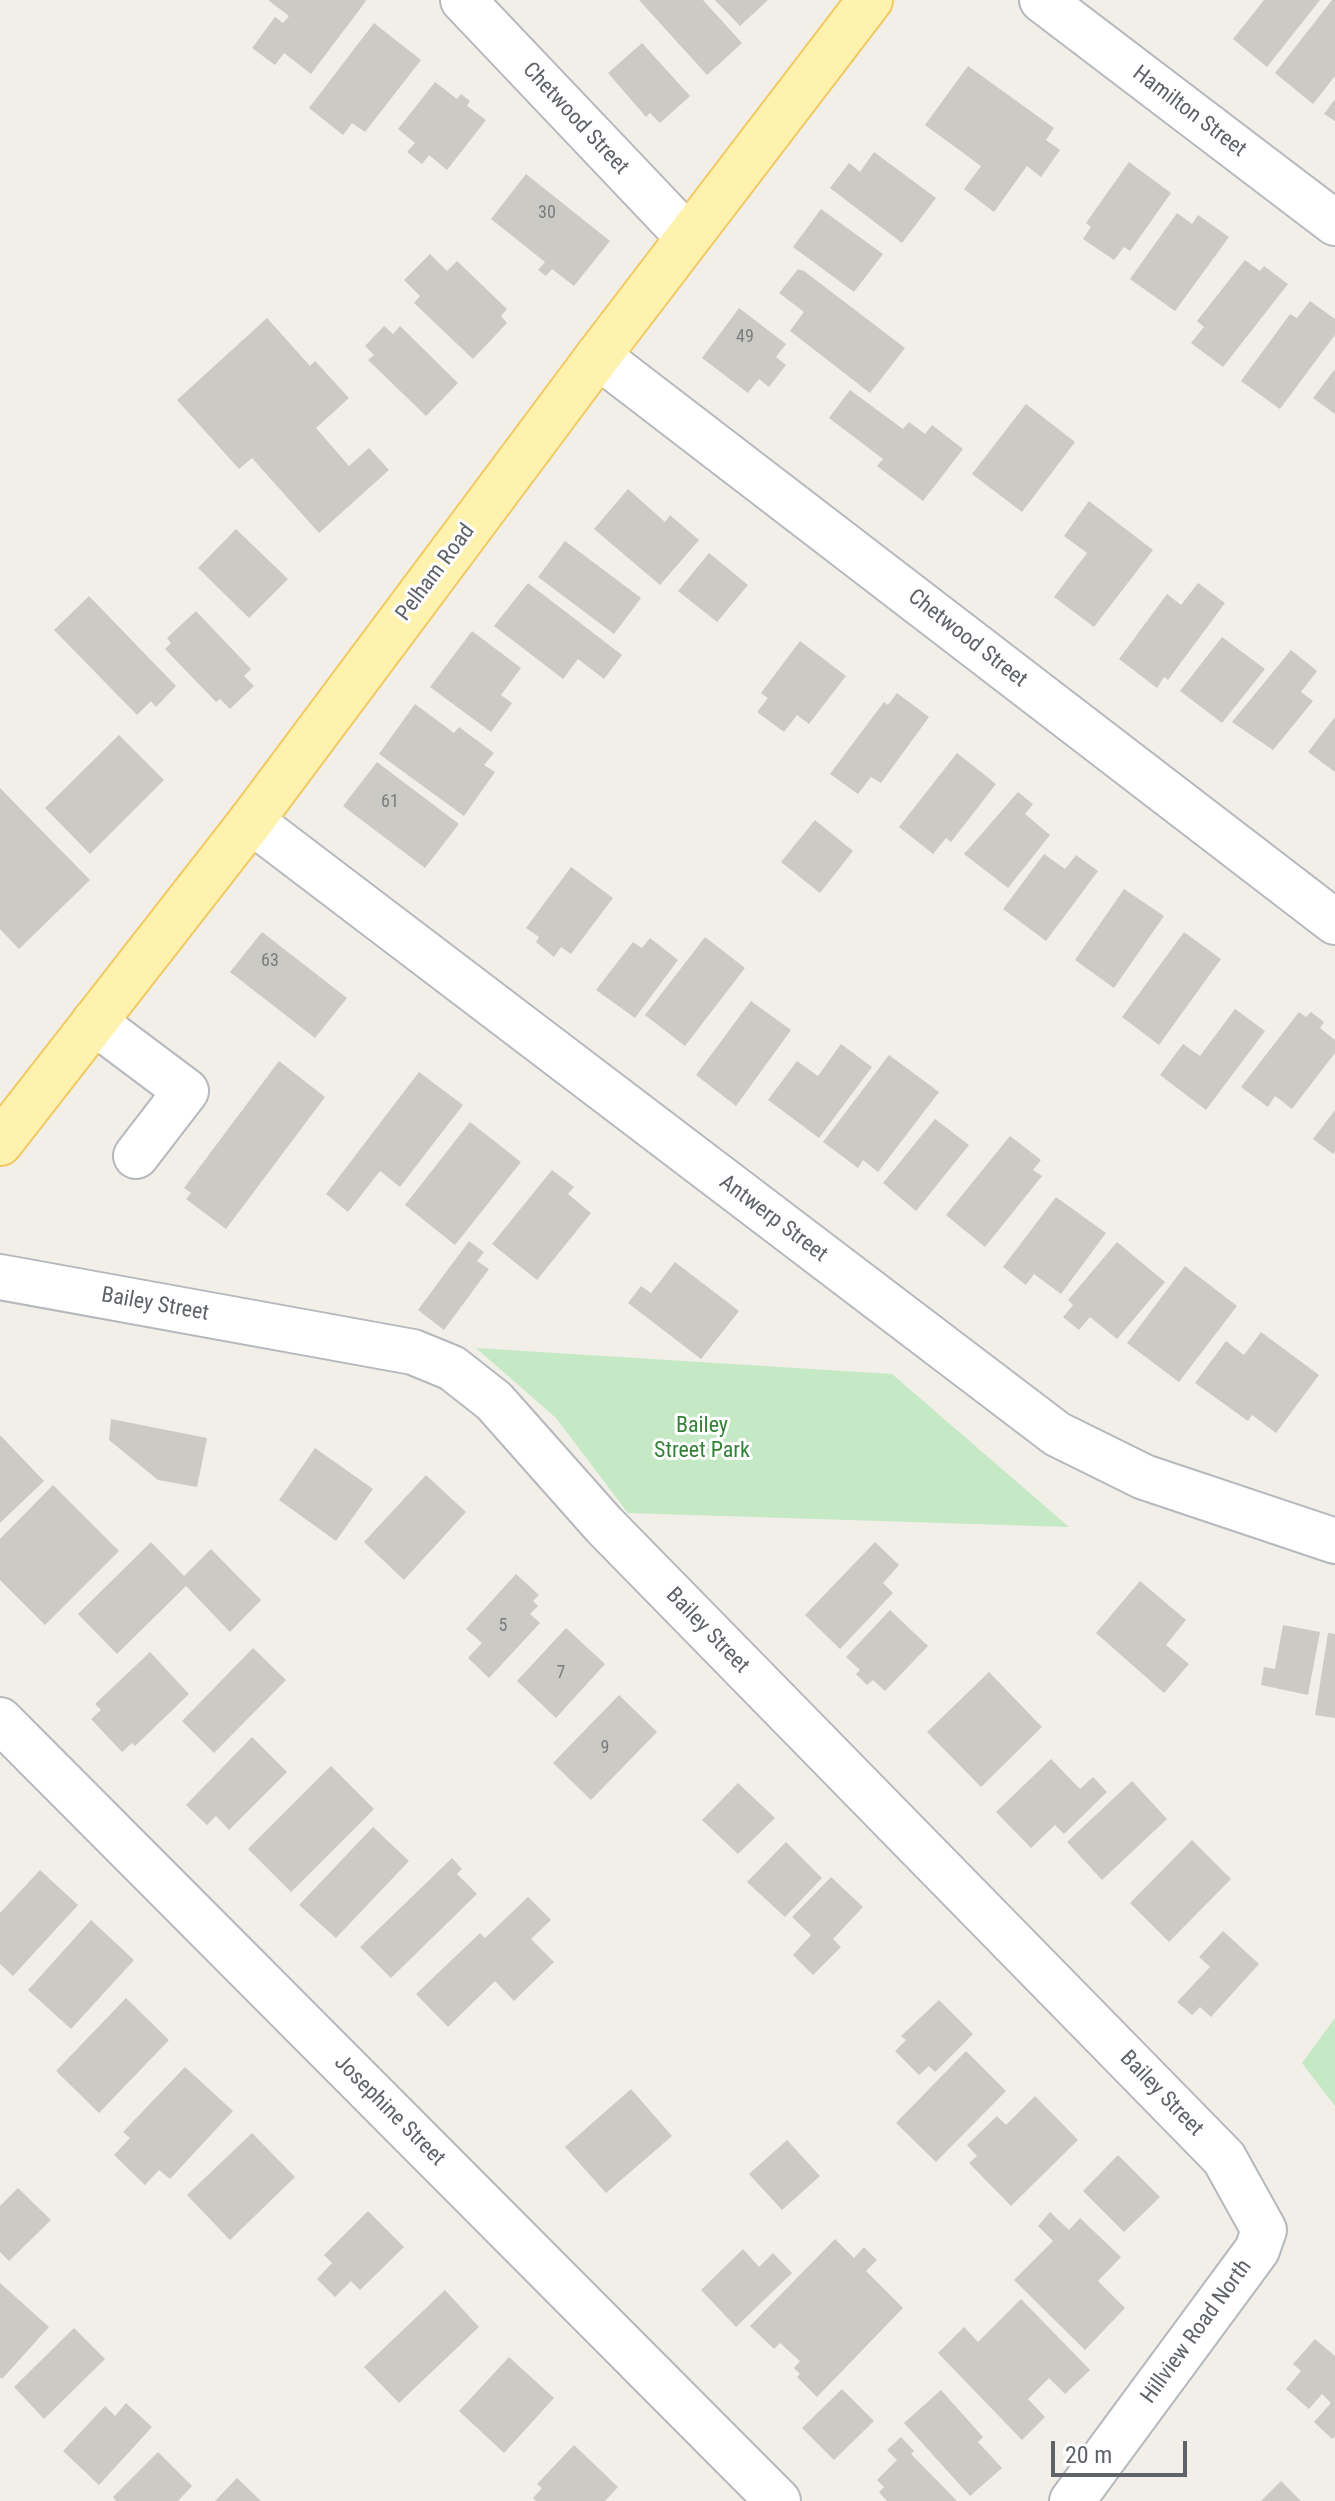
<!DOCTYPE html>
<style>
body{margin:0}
#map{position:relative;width:1335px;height:2501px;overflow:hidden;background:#f1efe8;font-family:"Roboto Condensed",sans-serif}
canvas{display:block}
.scale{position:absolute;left:1051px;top:2441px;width:136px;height:36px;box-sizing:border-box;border:4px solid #5f6368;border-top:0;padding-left:10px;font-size:24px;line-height:28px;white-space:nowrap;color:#5f6368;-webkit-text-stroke:6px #fff;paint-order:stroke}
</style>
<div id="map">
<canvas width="1335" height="2501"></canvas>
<div class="scale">20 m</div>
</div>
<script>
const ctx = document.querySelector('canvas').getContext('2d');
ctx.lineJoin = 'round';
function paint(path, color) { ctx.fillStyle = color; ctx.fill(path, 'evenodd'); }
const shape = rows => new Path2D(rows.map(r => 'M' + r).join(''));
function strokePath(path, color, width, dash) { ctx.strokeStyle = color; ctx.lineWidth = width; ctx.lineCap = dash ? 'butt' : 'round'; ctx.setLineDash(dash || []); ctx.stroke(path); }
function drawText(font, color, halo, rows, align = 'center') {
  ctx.font = font + ' "Roboto Condensed",sans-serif'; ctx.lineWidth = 6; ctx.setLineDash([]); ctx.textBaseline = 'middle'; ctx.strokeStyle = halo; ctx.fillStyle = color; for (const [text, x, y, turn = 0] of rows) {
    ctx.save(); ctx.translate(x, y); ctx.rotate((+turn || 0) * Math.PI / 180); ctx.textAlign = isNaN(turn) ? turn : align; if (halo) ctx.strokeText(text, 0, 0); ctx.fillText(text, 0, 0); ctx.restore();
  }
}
const green = shape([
 [476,1348,892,1374,1069,1527,628,1513,556,1418],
 [1335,2018,1335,2106,1302,2063]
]);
const building = shape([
 [268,0,365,0,366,1,311,74,284,53,275,65,252,48,275,17,283,23,289,16],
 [639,0,703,0,742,43,707,75],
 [715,0,768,0,740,26],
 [1264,0,1320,0,1267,67,1233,39],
 [1332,0,1335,0,1335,76,1313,104,1275,73],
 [374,23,421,60,365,132,352,123,343,135,309,108],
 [642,43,690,96,660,123,650,113,646,117,608,73],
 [968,66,1054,128,1046,140,1060,150,1041,177,1027,166,994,212,964,189,981,166,925,125],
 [435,82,457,99,461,94,470,101,467,106,486,120,447,170,429,155,422,164,407,152,415,143,398,129],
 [1335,99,1335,121,1324,114],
 [874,152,936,198,902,243,830,188,849,163,860,172],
 [1129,162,1171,193,1130,251,1124,247,1114,260,1083,239,1091,227,1086,223],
 [526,174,610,241,574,286,552,269,546,276,538,270,545,262,491,219],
 [821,209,883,254,854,292,793,247],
 [1177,213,1192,224,1198,215,1229,237,1175,311,1130,279],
 [430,254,447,271,457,261,507,309,501,316,507,323,473,359,414,303,420,296,404,280],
 [1245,260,1260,271,1264,266,1288,284,1223,367,1191,343,1204,327,1197,321],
 [798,269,804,271,905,348,870,393,790,331,804,312,779,293],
 [1310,301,1335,319,1335,335,1280,409,1241,381,1290,314,1297,318],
 [739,308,786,344,776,357,786,365,769,387,759,379,748,393,702,358],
 [267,318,310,366,315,361,349,398,316,428,349,466,369,448,389,470,319,533,252,458,239,469,177,400],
 [384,326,393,334,400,326,458,383,426,416,368,360,374,355,365,346],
 [1335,369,1335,414,1313,398],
 [850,390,903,429,909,422,925,434,932,425,963,449,923,501,877,466,883,459,829,418],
 [1026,404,1075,442,1022,512,972,474],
 [628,489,665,522,670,515,699,540,660,585,594,529],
 [1089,501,1153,550,1094,627,1054,597,1087,553,1064,536],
 [236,529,288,579,249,618,198,568],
 [565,541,641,598,614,634,538,577],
 [709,553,748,585,717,622,678,591],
 [528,583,622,655,604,679,578,659,563,679,494,626],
 [1198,583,1225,603,1168,680,1164,677,1157,688,1119,659,1167,594,1181,605],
 [89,596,176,686,156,707,151,701,137,715,54,630],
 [196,611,251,669,244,676,254,686,230,709,220,699,216,702,165,649,171,643,167,638],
 [472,631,521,668,501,695,512,703,491,732,430,687],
 [1222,637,1265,669,1222,723,1180,691],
 [800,641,846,676,809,724,797,715,784,732,757,712,768,698,761,693],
 [1291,650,1317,671,1301,692,1313,701,1273,750,1232,722],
 [897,693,929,717,881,783,871,777,858,794,830,774,884,702,888,705],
 [415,704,454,733,459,727,494,753,484,765,495,772,464,816,379,754],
 [1335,717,1335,772,1308,752],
 [119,735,164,780,90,854,45,808],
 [957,753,996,784,951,842,946,838,933,854,899,827],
 [377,762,459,824,425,868,343,806],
 [0,788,90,880,19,949,0,929],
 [1018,792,1033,804,1025,814,1050,835,1008,888,964,854],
 [815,820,853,851,820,893,781,862],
 [1044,854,1065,869,1076,855,1098,871,1046,941,1003,909],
 [571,867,613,898,571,954,561,947,554,957,536,942,539,937,526,928],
 [1124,889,1164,916,1114,988,1075,960],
 [262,932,347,998,315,1038,230,972],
 [1184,932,1221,959,1159,1045,1122,1017],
 [705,937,745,968,685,1046,645,1015],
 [650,938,678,960,635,1018,596,990,633,942,642,948],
 [751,1001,791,1030,736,1106,696,1075],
 [1235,1009,1265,1031,1206,1110,1160,1075,1183,1044,1200,1056],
 [1299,1012,1306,1017,1311,1012,1324,1022,1320,1028,1335,1040,1335,1053,1292,1109,1275,1096,1268,1107,1241,1087],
 [841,1044,872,1067,819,1138,768,1100,797,1061,818,1076],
 [889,1055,939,1092,878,1172,863,1160,858,1168,823,1142],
 [279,1061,325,1097,226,1229,186,1199,191,1193,184,1188],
 [419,1072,463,1105,400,1187,380,1171,348,1212,326,1194],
 [1335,1110,1335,1151,1333,1154,1313,1139],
 [935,1119,969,1145,916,1211,883,1183],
 [470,1122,521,1162,455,1245,405,1205],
 [1010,1136,1041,1160,1033,1170,1042,1176,985,1247,946,1215],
 [552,1170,574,1187,568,1194,591,1213,537,1280,492,1244],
 [1056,1197,1106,1233,1061,1294,1034,1274,1026,1285,1003,1267],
 [469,1241,484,1252,477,1261,489,1269,444,1330,418,1310],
 [1117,1242,1165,1282,1117,1339,1090,1317,1079,1330,1063,1317,1073,1305,1068,1300],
 [675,1262,739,1311,701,1359,628,1303,641,1286,651,1293],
 [1185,1266,1237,1306,1179,1382,1127,1343],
 [1261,1332,1319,1375,1276,1433,1252,1415,1248,1421,1195,1383,1226,1341,1244,1355],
 [111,1419,207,1438,197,1487,158,1480,109,1440],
 [0,1435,44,1481,0,1523],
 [315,1448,373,1489,336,1541,279,1500],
 [426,1475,466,1512,404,1580,364,1542],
 [53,1485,119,1551,45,1625,0,1580,0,1539],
 [151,1542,184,1576,211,1549,261,1600,230,1632,186,1586,117,1654,78,1614],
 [875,1542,899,1565,883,1583,893,1593,840,1649,805,1615],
 [516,1574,539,1595,533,1601,538,1606,530,1614,540,1623,489,1678,468,1658,482,1643,466,1629],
 [1140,1581,1186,1620,1166,1645,1189,1664,1164,1693,1096,1633],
 [890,1610,928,1646,885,1691,873,1680,867,1685,856,1674,860,1670,846,1657],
 [1283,1625,1320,1632,1308,1695,1261,1685,1264,1667,1275,1669],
 [566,1628,605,1664,556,1718,517,1681],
 [1328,1633,1335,1634,1335,1718,1315,1715],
 [253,1648,286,1680,214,1753,182,1721],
 [150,1652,189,1694,135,1746,132,1743,122,1752,91,1719,101,1710,95,1704],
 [989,1672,1042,1727,981,1787,927,1732],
 [619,1695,657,1732,591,1800,553,1763],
 [252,1737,287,1772,229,1830,216,1816,207,1825,186,1805],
 [1051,1759,1080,1789,1093,1777,1107,1792,1064,1834,1055,1825,1031,1848,996,1812],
 [331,1766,374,1809,291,1892,248,1849],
 [1132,1781,1167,1819,1102,1880,1067,1842],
 [738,1783,775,1818,738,1854,702,1820],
 [373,1827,409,1861,336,1938,299,1905],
 [1192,1840,1231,1879,1169,1942,1130,1903],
 [786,1842,822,1878,785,1917,747,1882],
 [452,1858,462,1869,457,1874,477,1894,391,1978,360,1947],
 [40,1870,78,1905,13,1976,0,1964,0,1913],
 [831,1877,863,1907,833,1939,841,1947,813,1975,793,1955,811,1935,792,1917],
 [528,1897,551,1920,531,1939,554,1962,514,2001,495,1981,448,2027,416,1994,480,1933,485,1938],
 [91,1920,134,1960,71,2029,28,1990],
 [1223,1931,1259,1964,1211,2017,1200,2007,1192,2015,1177,2002,1210,1967,1199,1957],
 [126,1998,169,2040,99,2113,56,2071],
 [939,2000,973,2034,935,2072,929,2066,919,2075,895,2051,906,2040,901,2036],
 [966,2051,1006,2091,936,2162,896,2123],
 [185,2067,233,2111,170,2179,159,2170,145,2185,114,2155,130,2138,123,2132],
 [631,2089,672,2136,606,2193,565,2147],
 [1035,2096,1078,2140,1011,2206,969,2163,977,2156,967,2145,997,2116,1006,2125],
 [252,2133,295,2177,230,2240,187,2195],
 [787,2140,820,2176,782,2210,749,2174],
 [1118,2155,1160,2197,1124,2232,1083,2191],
 [18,2188,51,2220,9,2261,0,2252,0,2206],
 [368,2211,404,2247,360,2290,351,2281,335,2297,317,2279,332,2263,324,2255],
 [1050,2212,1069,2230,1080,2218,1121,2257,1098,2281,1125,2308,1085,2350,1014,2280,1053,2241,1038,2226],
 [835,2239,854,2258,864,2247,877,2260,866,2271,903,2308,817,2397,797,2377,800,2374,794,2368,800,2361,780,2343,774,2349,750,2326],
 [743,2249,759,2267,773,2253,792,2273,736,2327,701,2290],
 [0,2283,49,2327,2,2379,0,2377],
 [445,2290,479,2327,399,2403,364,2367],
 [1021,2299,1090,2370,1065,2394,1049,2378,1028,2399,1045,2417,1022,2440,938,2353,964,2327,978,2342],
 [74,2328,105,2359,44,2419,14,2387],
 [1315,2339,1335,2356,1335,2436,1332,2439,1314,2422,1331,2403,1322,2394,1309,2409,1286,2389,1301,2371,1293,2364],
 [509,2357,554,2398,504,2453,459,2411],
 [842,2389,874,2421,834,2460,802,2428],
 [941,2390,983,2437,978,2442,1002,2468,970,2496,904,2423],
 [126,2403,152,2427,99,2485,63,2451,105,2406,115,2416],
 [901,2437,914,2451,911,2454,957,2501,887,2501,879,2492,884,2487,877,2480,897,2460,887,2450],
 [574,2445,618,2487,605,2501,536,2501,533,2498,542,2488,537,2484],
 [158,2452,192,2486,178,2501,116,2501,113,2497],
 [237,2478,261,2501,215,2501],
 [1281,2481,1301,2501,1261,2501]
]);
const minor = shape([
 [463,0,688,237],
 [1042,0,1335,223],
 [598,356,1335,922],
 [251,821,1057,1434,1144,1477,1335,1541],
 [94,1022,186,1091,136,1156],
 [0,1277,413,1352,452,1368,494,1401,604,1525,1224,2158,1264,2230,1257,2250,1072,2501],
 [0,1720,778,2501]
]);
const major = shape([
 [0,1143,251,821,598,356,870,0]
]);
const numberNames = [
 ["30",547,213],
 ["49",745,337],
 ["61",390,802],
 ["63",270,961],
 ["5",503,1626],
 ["7",561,1673],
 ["9",605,1748]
];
const streetNames = [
 ["Hamilton Street",1189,112,37],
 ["Chetwood Street",575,119,47],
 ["Pelham Road",436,573,-53],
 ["Chetwood Street",967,639,38],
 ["Antwerp Street",773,1219,37],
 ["Bailey Street",155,1305,10],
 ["Bailey Street",707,1631,46],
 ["Bailey Street",1161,2094,46],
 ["Josephine Street",389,2111,45],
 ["Hillview Road North",1197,2332,-54]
];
const parkNames = [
 ["Bailey",702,1426],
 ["Street Park",702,1451]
];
paint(green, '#c5e8c5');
paint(building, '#cccac5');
strokePath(minor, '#b5b8bc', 48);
strokePath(major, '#f2c960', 48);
strokePath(minor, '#fff', 44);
strokePath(major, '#fff2af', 44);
drawText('18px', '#7a7d7f', null, numberNames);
drawText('22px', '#5f6368', '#fff', streetNames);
drawText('22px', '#348238', '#fff', parkNames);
</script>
